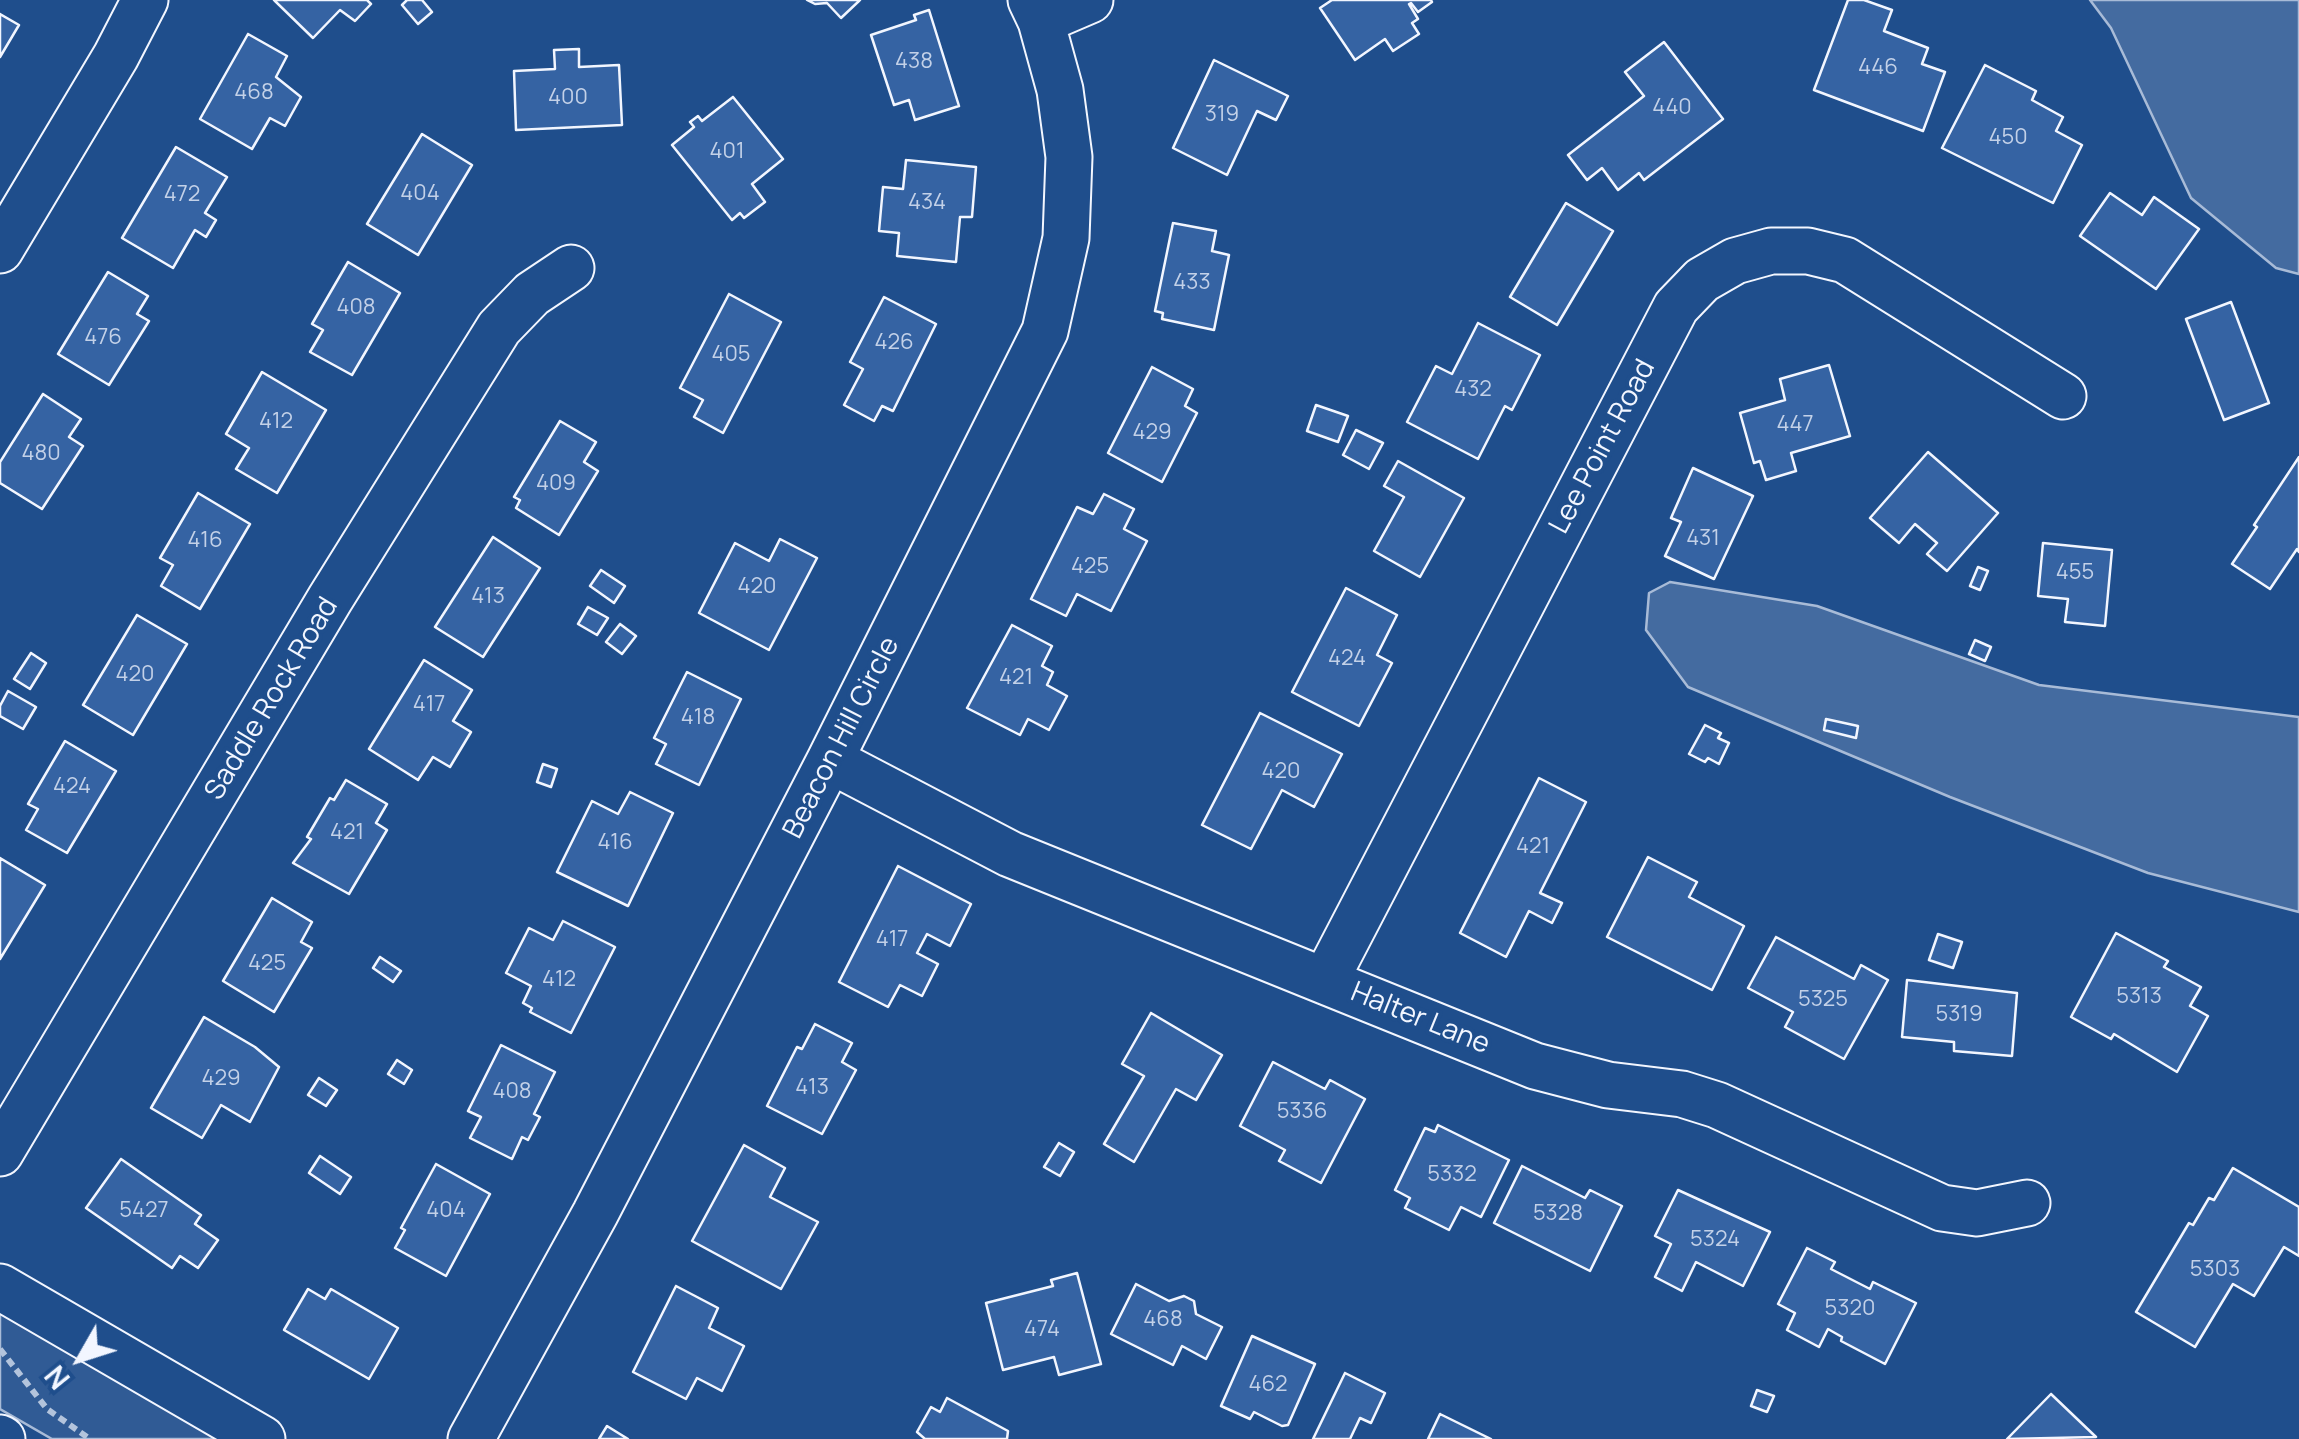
<!DOCTYPE html>
<style>
body{margin:0}
#map{position:relative;width:2299px;height:1439px;overflow:hidden;background:#1f4e8c;font-family:Manrope,sans-serif}
canvas{display:block}
.north{position:absolute;left:30px;top:1309px;width:100px;height:100px;-webkit-text-stroke:8px #1f4e8c;paint-order:stroke;rotate:231deg;font-size:28px;font-weight:700;line-height:40px;text-align:center;color:#f2f6ff}
.north::after{content:'';display:block;margin:auto;width:35px;height:45px;background:#f2f6ff;clip-path:polygon(50% 0,100% 100%,50% 72%,0 100%)}
</style>
<div id="map">
<canvas width="2299" height="1439"></canvas>
<div class="north">N</div>
</div>
<script>
const ctx = document.querySelector('canvas').getContext('2d');
ctx.lineJoin = 'round';
function paint(path, color) { ctx.fillStyle = color; ctx.fill(path, 'evenodd'); }
const shape = rows => new Path2D(rows.map(r => 'M' + r).join(''));
function strokePath(path, color, width, dash) { ctx.strokeStyle = color; ctx.lineWidth = width; ctx.lineCap = dash ? 'butt' : 'round'; ctx.setLineDash(dash || []); ctx.stroke(path); }
function drawText(font, color, halo, rows, align = 'center') {
  ctx.font = font + ' Manrope,sans-serif'; ctx.lineWidth = 8; ctx.setLineDash([]); ctx.textBaseline = 'middle'; ctx.strokeStyle = halo; ctx.fillStyle = color; for (const [text, x, y, turn = 0] of rows) {
    ctx.save(); ctx.translate(x, y); ctx.rotate((+turn || 0) * Math.PI / 180); ctx.textAlign = isNaN(turn) ? turn : align; if (halo) ctx.strokeText(text, 0, 0); ctx.fillText(text, 0, 0); ctx.restore();
  }
}
const green = shape([
 [0,1304,232,1439,52,1439,0,1409,0,1304]
]);
const water = shape([
 [2090,0,2299,0,2299,274,2276,268,2191,198,2111,28,2090,0],
 [1670,582,1817,606,2039,685,2299,717,2299,912,2148,873,1950,797,1688,687,1646,630,1649,593,1670,582]
]);
const building = shape([
 [274,0,367,0,371,4,355,21,340,10,313,38,274,0],
 [407,0,422,0,432,12,418,24,402,5,407,0],
 [860,0,841,18,827,3,815,4,807,0,860,0],
 [1332,0,1431,0,1432,2,1418,12,1411,3,1409,4,1418,19,1412,23,1419,34,1393,51,1385,39,1355,60,1320,8,1332,0],
 [1848,0,1864,0,1892,10,1884,31,1928,48,1922,64,1945,72,1923,131,1814,90,1848,0],
 [929,10,959,106,915,120,909,100,894,105,871,35,916,20,914,15,929,10],
 [0,14,19,25,0,57,0,14],
 [248,34,287,56,276,77,301,97,285,126,270,118,252,149,200,119,248,34],
 [1664,42,1723,119,1644,180,1639,173,1618,190,1602,168,1587,180,1568,155,1644,96,1625,72,1664,42],
 [579,49,579,67,619,65,622,125,516,130,514,71,555,69,554,50,579,49],
 [1214,60,1288,96,1276,120,1257,111,1227,175,1173,148,1214,60],
 [1985,65,2036,91,2032,100,2063,117,2056,131,2082,145,2053,203,1942,148,1985,65],
 [733,97,783,159,752,184,765,202,744,218,740,213,732,220,672,145,694,127,690,122,698,116,702,121,733,97],
 [422,134,472,165,418,255,367,224,422,134],
 [176,147,227,177,205,213,216,220,206,237,195,230,173,268,122,238,176,147],
 [906,160,976,167,972,217,960,217,956,262,897,256,899,233,879,231,883,187,903,189,906,160],
 [2110,193,2142,215,2154,197,2199,229,2156,289,2080,236,2110,193],
 [1566,203,1613,231,1557,325,1510,297,1566,203],
 [1173,223,1216,231,1212,251,1229,255,1214,330,1162,319,1163,313,1155,311,1173,223],
 [348,262,400,293,352,375,310,352,323,330,312,324,348,262],
 [108,272,148,296,137,314,149,321,109,385,58,354,108,272],
 [729,294,781,322,723,433,694,417,703,400,680,388,729,294],
 [884,297,936,324,893,411,882,406,874,421,844,405,863,369,850,362,884,297],
 [2231,302,2269,403,2224,420,2186,319,2231,302],
 [1478,323,1540,355,1512,410,1505,406,1478,459,1407,422,1436,366,1452,374,1478,323],
 [1829,365,1850,436,1791,453,1796,471,1766,480,1760,461,1754,463,1740,413,1785,400,1780,379,1829,365],
 [1152,367,1193,389,1185,406,1197,413,1162,482,1108,453,1152,367],
 [262,372,326,410,277,493,236,469,249,448,226,434,262,372],
 [43,394,81,419,69,437,83,446,42,509,0,483,0,462,43,394],
 [1316,405,1348,416,1338,442,1307,431,1316,405],
 [560,421,596,442,584,462,598,471,559,535,516,508,520,500,514,497,560,421],
 [1356,430,1383,443,1369,469,1343,455,1356,430],
 [1928,452,1998,513,1947,571,1927,554,1937,543,1915,524,1899,543,1870,518,1928,452],
 [2299,457,2299,552,2297,549,2270,589,2232,564,2257,527,2254,525,2299,457],
 [1398,461,1464,498,1420,577,1374,551,1404,497,1384,486,1398,461],
 [1693,468,1753,496,1714,579,1665,556,1681,522,1671,518,1693,468],
 [198,493,250,524,200,609,161,586,173,565,160,558,198,493],
 [1104,494,1134,509,1124,529,1147,541,1111,611,1077,594,1066,616,1031,599,1077,507,1093,514,1104,494],
 [493,537,540,568,483,657,435,627,493,537],
 [780,539,817,558,769,650,699,613,735,543,769,561,780,539],
 [2043,543,2112,550,2105,626,2065,622,2068,599,2038,596,2043,543],
 [1978,567,1988,571,1980,590,1970,586,1978,567],
 [601,570,625,586,614,603,590,586,601,570],
 [1346,588,1397,615,1377,655,1392,663,1359,726,1292,692,1346,588],
 [588,607,608,618,597,635,578,624,588,607],
 [137,615,187,644,133,735,83,705,137,615],
 [620,624,636,636,622,654,606,642,620,624],
 [1012,625,1052,646,1042,666,1053,672,1047,685,1067,696,1049,730,1028,719,1020,735,967,708,1012,625],
 [1975,640,1991,647,1985,661,1969,654,1975,640],
 [31,653,46,663,30,689,14,679,31,653],
 [424,660,472,690,453,721,471,732,450,767,433,757,418,780,369,749,424,660],
 [687,672,741,699,699,785,656,764,666,744,654,738,687,672],
 [8,691,36,707,23,729,0,716,0,706,8,691],
 [1260,713,1342,754,1314,807,1282,790,1251,849,1202,825,1260,713],
 [1826,719,1858,726,1856,738,1824,730,1826,719],
 [1705,725,1721,733,1718,738,1729,743,1719,764,1708,758,1705,762,1689,754,1705,725],
 [65,741,116,771,67,853,26,830,38,809,28,804,65,741],
 [543,764,557,769,551,787,537,782,543,764],
 [1539,778,1586,802,1540,893,1562,903,1552,923,1529,911,1506,957,1460,933,1539,778],
 [346,780,387,804,376,823,387,830,349,894,293,863,311,839,307,837,330,798,334,800,346,780],
 [630,792,673,813,628,906,557,872,592,801,618,814,630,792],
 [1648,857,1697,882,1689,897,1744,926,1712,990,1607,937,1648,857],
 [0,858,45,885,0,959,0,858],
 [898,866,971,904,950,946,927,934,917,953,938,964,922,996,900,985,888,1007,839,982,898,866],
 [272,898,312,922,301,942,312,948,274,1012,223,981,272,898],
 [563,921,615,947,571,1033,530,1012,532,1008,523,1003,531,986,506,973,529,928,553,940,563,921],
 [2116,933,2168,961,2164,967,2201,987,2190,1006,2208,1016,2177,1072,2114,1034,2111,1039,2071,1017,2116,933],
 [1938,934,1962,942,1953,968,1929,960,1938,934],
 [1776,937,1854,979,1861,965,1888,980,1844,1059,1785,1027,1793,1012,1748,988,1776,937],
 [380,957,401,971,393,982,373,968,380,957],
 [1907,980,2017,993,2012,1056,1954,1051,1954,1042,1902,1037,1907,980],
 [1151,1013,1222,1055,1196,1100,1176,1089,1134,1162,1104,1144,1144,1076,1122,1064,1151,1013],
 [204,1017,255,1047,279,1067,250,1122,221,1105,202,1138,151,1108,204,1017],
 [815,1024,852,1043,842,1062,856,1070,822,1134,767,1106,797,1047,802,1049,815,1024],
 [501,1045,555,1072,534,1114,540,1117,528,1140,522,1137,512,1159,470,1138,481,1117,468,1111,501,1045],
 [397,1060,412,1070,404,1084,388,1074,397,1060],
 [1273,1062,1325,1089,1330,1080,1365,1099,1321,1183,1279,1161,1285,1150,1240,1126,1273,1062],
 [319,1078,337,1090,326,1106,308,1095,319,1078],
 [1438,1125,1509,1160,1481,1217,1461,1207,1449,1230,1405,1208,1410,1198,1395,1190,1425,1128,1435,1132,1438,1125],
 [1059,1143,1074,1152,1060,1176,1044,1167,1059,1143],
 [744,1145,785,1168,770,1197,818,1222,781,1289,692,1241,744,1145],
 [320,1156,351,1177,340,1194,309,1173,320,1156],
 [121,1159,201,1215,195,1224,218,1240,198,1268,180,1256,172,1268,86,1208,121,1159],
 [436,1164,490,1194,446,1276,395,1248,405,1230,401,1228,436,1164],
 [1522,1166,1585,1198,1590,1190,1622,1206,1590,1271,1494,1223,1522,1166],
 [2233,1168,2299,1207,2299,1256,2284,1247,2254,1296,2233,1284,2195,1347,2136,1312,2189,1223,2193,1225,2209,1198,2214,1200,2233,1168],
 [1678,1190,1770,1232,1743,1286,1696,1262,1682,1291,1655,1277,1671,1244,1655,1236,1678,1190],
 [1807,1248,1835,1262,1831,1269,1870,1289,1873,1282,1916,1303,1885,1364,1841,1341,1842,1337,1828,1329,1819,1347,1787,1330,1795,1313,1778,1304,1807,1248],
 [1077,1273,1101,1364,1059,1375,1054,1357,1003,1370,986,1303,1053,1286,1051,1280,1077,1273],
 [1136,1284,1169,1301,1184,1296,1194,1301,1196,1314,1222,1327,1206,1359,1182,1346,1173,1365,1111,1334,1136,1284],
 [676,1286,718,1308,709,1328,744,1346,722,1391,697,1378,686,1399,633,1372,676,1286],
 [308,1289,325,1299,331,1289,398,1328,369,1379,284,1330,308,1289],
 [1252,1336,1315,1364,1288,1425,1282,1426,1254,1412,1250,1419,1221,1406,1252,1336],
 [1345,1373,1385,1393,1371,1423,1360,1418,1350,1439,1313,1439,1345,1373],
 [1757,1390,1774,1396,1767,1412,1751,1406,1757,1390],
 [2051,1394,2096,1437,2007,1439,2051,1394],
 [947,1398,1008,1431,1007,1439,925,1439,917,1432,931,1407,940,1412,947,1398],
 [1440,1414,1491,1439,1428,1439,1440,1414],
 [607,1426,628,1439,599,1439,607,1426]
]);
const path = shape([
 [0,1349,47,1409,90,1439]
]);
const minor = shape([
 [1041,21,1090,0],
 [0,250,116,56,145,0],
 [830,760,1010,854,1535,1066,1608,1085,1682,1094,1717,1105,1942,1208,1977,1213,2027,1203],
 [1325,981,1676,307,1702,280,1735,261,1771,251,1808,251,1845,260,2063,396],
 [0,1153,330,599,499,328,532,294,571,268],
 [0,1287,262,1439],
 [0,1438,2,1439],
 [471,1439,595,1214,830,760,1045,331,1066,238,1069,157,1060,90,1041,21,1031,0]
]);
const numberNames = [
 ["438",914,62],
 ["446",1878,68],
 ["468",254,93],
 ["400",568,98],
 ["440",1672,108],
 ["319",1222,115],
 ["450",2008,138],
 ["401",727,152],
 ["404",420,194],
 ["472",182,195],
 ["434",927,203],
 ["433",1192,283],
 ["408",356,308],
 ["476",103,338],
 ["426",894,343],
 ["405",731,355],
 ["432",1473,390],
 ["412",276,422],
 ["447",1795,425],
 ["429",1152,433],
 ["480",41,454],
 ["409",556,484],
 ["431",1703,539],
 ["416",205,541],
 ["425",1090,567],
 ["455",2075,573],
 ["420",757,587],
 ["413",488,597],
 ["424",1347,659],
 ["420",135,675],
 ["421",1016,678],
 ["417",429,705],
 ["418",698,718],
 ["420",1281,772],
 ["424",72,787],
 ["421",347,833],
 ["416",615,843],
 ["421",1533,847],
 ["417",892,940],
 ["425",267,964],
 ["412",559,980],
 ["5313",2139,997],
 ["5325",1823,1000],
 ["5319",1959,1015],
 ["429",221,1079],
 ["413",812,1088],
 ["408",512,1092],
 ["5336",1302,1112],
 ["5332",1452,1175],
 ["5427",144,1211],
 ["404",446,1211],
 ["5328",1558,1214],
 ["5324",1715,1240],
 ["5303",2215,1270],
 ["5320",1850,1309],
 ["468",1163,1320],
 ["474",1042,1330],
 ["462",1268,1385]
];
const streetNames = [
 ["Lee Point Road",1603,447,-62],
 ["Saddle Rock Road",272,699,-59],
 ["Beacon Hill Circle",842,738,-63],
 ["Halter Lane",1420,1019,22]
];
paint(green, '#305b95');
strokePath(green, '#a8bbd7', 2.5);
paint(water, '#446ba0');
strokePath(water, '#a8bbd7', 2.5);
paint(building, '#3563a3');
strokePath(building, '#f2f6ff', 2.5);
strokePath(minor, '#f2f6ff', 49);
strokePath(path, '#b3c4dc', 6, [8, 5]);
strokePath(minor, '#1f4e8c', 45);
drawText('22px', '#c3d1e8', null, numberNames);
drawText('28px', '#f2f6ff', '#1f4e8c', streetNames);
</script>
